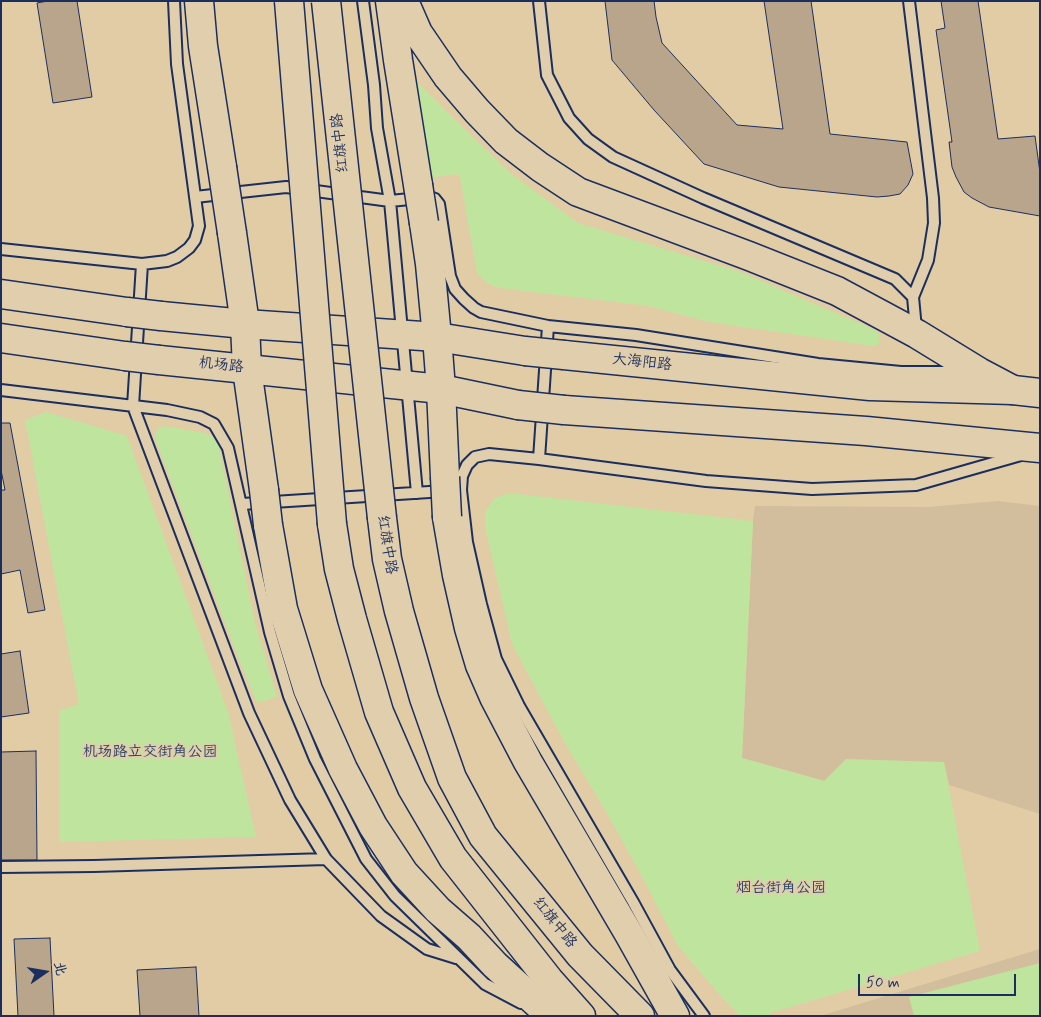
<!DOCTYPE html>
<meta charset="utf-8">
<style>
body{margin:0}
#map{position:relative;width:1041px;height:1017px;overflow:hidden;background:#e2cca6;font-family:Mynerve,"LXGW WenKai TC",sans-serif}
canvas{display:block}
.frame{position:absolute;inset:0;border:2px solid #1b2f5e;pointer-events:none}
.north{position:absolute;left:20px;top:947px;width:50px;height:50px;-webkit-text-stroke:4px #e1ceac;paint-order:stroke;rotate:77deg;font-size:14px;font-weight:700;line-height:20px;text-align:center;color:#1b2f5e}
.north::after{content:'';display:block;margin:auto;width:18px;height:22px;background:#1b2f5e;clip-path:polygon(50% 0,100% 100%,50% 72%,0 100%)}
.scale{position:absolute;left:858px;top:974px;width:158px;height:22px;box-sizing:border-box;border:2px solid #1b2f5e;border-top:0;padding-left:6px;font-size:15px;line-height:18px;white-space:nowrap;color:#1b2f5e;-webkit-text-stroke:4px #e1ceac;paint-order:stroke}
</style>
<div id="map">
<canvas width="1041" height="1017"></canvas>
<div class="frame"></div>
<div class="north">北</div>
<div class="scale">50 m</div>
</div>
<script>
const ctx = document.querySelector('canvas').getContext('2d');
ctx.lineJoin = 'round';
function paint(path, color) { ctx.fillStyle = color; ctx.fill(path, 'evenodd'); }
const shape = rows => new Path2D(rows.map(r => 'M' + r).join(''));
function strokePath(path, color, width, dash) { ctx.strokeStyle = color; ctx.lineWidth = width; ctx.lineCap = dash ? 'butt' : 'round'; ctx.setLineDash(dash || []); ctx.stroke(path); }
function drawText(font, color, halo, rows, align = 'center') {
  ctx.font = font + ' Mynerve,"LXGW WenKai TC",sans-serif'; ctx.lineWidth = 4; ctx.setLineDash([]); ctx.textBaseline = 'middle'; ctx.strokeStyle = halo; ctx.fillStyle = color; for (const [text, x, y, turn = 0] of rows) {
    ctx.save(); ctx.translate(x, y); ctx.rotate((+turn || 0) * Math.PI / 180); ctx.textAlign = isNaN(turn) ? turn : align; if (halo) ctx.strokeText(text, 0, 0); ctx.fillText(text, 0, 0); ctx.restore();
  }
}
const built = shape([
 [998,501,1040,506,1040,814,949,785,944,762,825,781,742,758,753,521,755,506,929,507],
 [1040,949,1040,1016,820,1016,984,966]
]);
const green = shape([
 [417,82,485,149,514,176,578,223,738,271,875,330,879,334,880,341,877,345,872,346,709,322,648,306,499,288,487,283,477,273,460,177,456,174,431,178],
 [46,412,127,436,228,712,256,837,59,842,59,711,79,704,25,420],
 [165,426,205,433,215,438,219,447,255,623,277,697,257,703,237,654,156,441,156,433,158,428],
 [509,493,753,521,742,758,824,781,846,759,944,762,980,951,770,1013,770,1016,740,1016,720,995,678,946,640,873,608,815,562,738,512,644,485,527,485,511,495,498],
 [1040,963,1040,1016,914,1016,909,997]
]);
const building = shape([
 [48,1,77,1,92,97,53,103,37,3,48,1],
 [605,1,654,1,656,17,662,43,737,125,783,129,764,1,811,1,830,134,907,142,913,174,908,185,900,194,889,196,877,197,779,187,704,164,654,110,612,60,605,1],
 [941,1,978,1,998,139,1035,136,1040,173,1040,216,989,207,972,198,964,192,956,177,952,167,949,142,952,142,936,30,945,28,941,1],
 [1,423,10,423,45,610,28,613,20,570,1,574,1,490,5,490,1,470,1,423],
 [20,651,29,713,1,717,1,654,20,651],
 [36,751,37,860,1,860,1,752,36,751],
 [50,938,54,1016,18,1016,14,939,50,938],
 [196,967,199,1016,140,1016,137,970,196,967]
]);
const lane = shape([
 [363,1,374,85,377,128,390,201,417,493],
 [539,1,547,75,569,118,588,139,613,157,703,198,895,279,913,297,916,329],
 [909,1,933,198,934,223,928,260,913,297],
 [195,197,286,187,390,201,430,197,435,199,439,204,450,276,455,289,464,299,474,308,481,312,548,326,636,335,818,364,901,372,965,372],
 [1,249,142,264,167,261,177,257,189,248,195,240,199,226,177,64,174,1],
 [142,264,133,406,249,713,290,800,326,859],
 [1,390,167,410,200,417,214,424,228,448,270,632,289,696,315,759,366,859,395,896,485,984,521,1003],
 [539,459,548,326],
 [242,504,445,491],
 [1,867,94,866,326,859,381,916,427,949,456,958],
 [704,1016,670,970,633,902,519,706,496,659,481,604,467,542,461,490,462,476,467,465,475,457,489,454,539,459,706,481,812,489,916,485,1021,455]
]);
const secondary = shape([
 [199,1,203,46,222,167],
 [390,1,398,60,418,185],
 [404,1,418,33,448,77,477,111,506,141,540,167,578,192,749,256,837,291,917,334,979,372,1013,390],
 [424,223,430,264,437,337,441,389,445,477],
 [232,233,245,324,247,369,264,490],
 [447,517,457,575,469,628,480,665,494,697,528,762,629,934,675,1016],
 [268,525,283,609,308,690,343,769,373,826,404,873,438,910,469,937,495,965,551,1016]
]);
const primary = shape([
 [382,518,387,559,399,611,424,698,452,778,483,836,580,955,640,1016],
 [332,524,339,569,352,619,379,712,412,788,453,858,549,980,581,1016]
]);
const highway = shape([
 [1,294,127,312],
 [161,316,245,324,437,337,525,351],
 [1,338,125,356],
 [564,355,870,386,1013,390,1040,393],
 [159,360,441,389,518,405],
 [564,410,866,431,1040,448]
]);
const secondaryBridge = shape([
 [222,167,232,233],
 [418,185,424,223],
 [445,477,447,517],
 [264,490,268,525]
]);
const primaryBridge = shape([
 [289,1,332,524],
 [326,1,382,518]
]);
const highwayBridge = shape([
 [127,312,161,316],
 [525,351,564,355],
 [125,356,159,360],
 [518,405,564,410]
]);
const streetNames = [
 ["红旗中路",341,143,-96],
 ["大海阳路",642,363,6],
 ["机场路",221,366,6],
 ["红旗中路",386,545,81],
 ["红旗中路",554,923,51]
];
const parkNames = [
 ["机场路立交街角公园",150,753],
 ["烟台街角公园",781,889]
];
paint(built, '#d2bd9d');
paint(green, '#bfe49e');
paint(building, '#b9a58c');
strokePath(building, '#1b2f5e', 1);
strokePath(lane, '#1b2f5e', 14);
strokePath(secondary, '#1b2f5e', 31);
strokePath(primary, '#1b2f5e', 31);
strokePath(highway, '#1b2f5e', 31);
strokePath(lane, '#e1ceac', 10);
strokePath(secondary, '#e1ceac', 28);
strokePath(primary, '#e1ceac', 28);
strokePath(highway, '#e1ceac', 28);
strokePath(secondaryBridge, '#1b2f5e', 31, []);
strokePath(primaryBridge, '#1b2f5e', 31, []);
strokePath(highwayBridge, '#1b2f5e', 31, []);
strokePath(secondaryBridge, '#e1ceac', 28);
strokePath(primaryBridge, '#e1ceac', 28);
strokePath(highwayBridge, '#e1ceac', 28);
drawText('15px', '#1b2f5e', '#e1ceac', streetNames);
drawText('15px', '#2b4164', '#e1ceac', parkNames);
</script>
